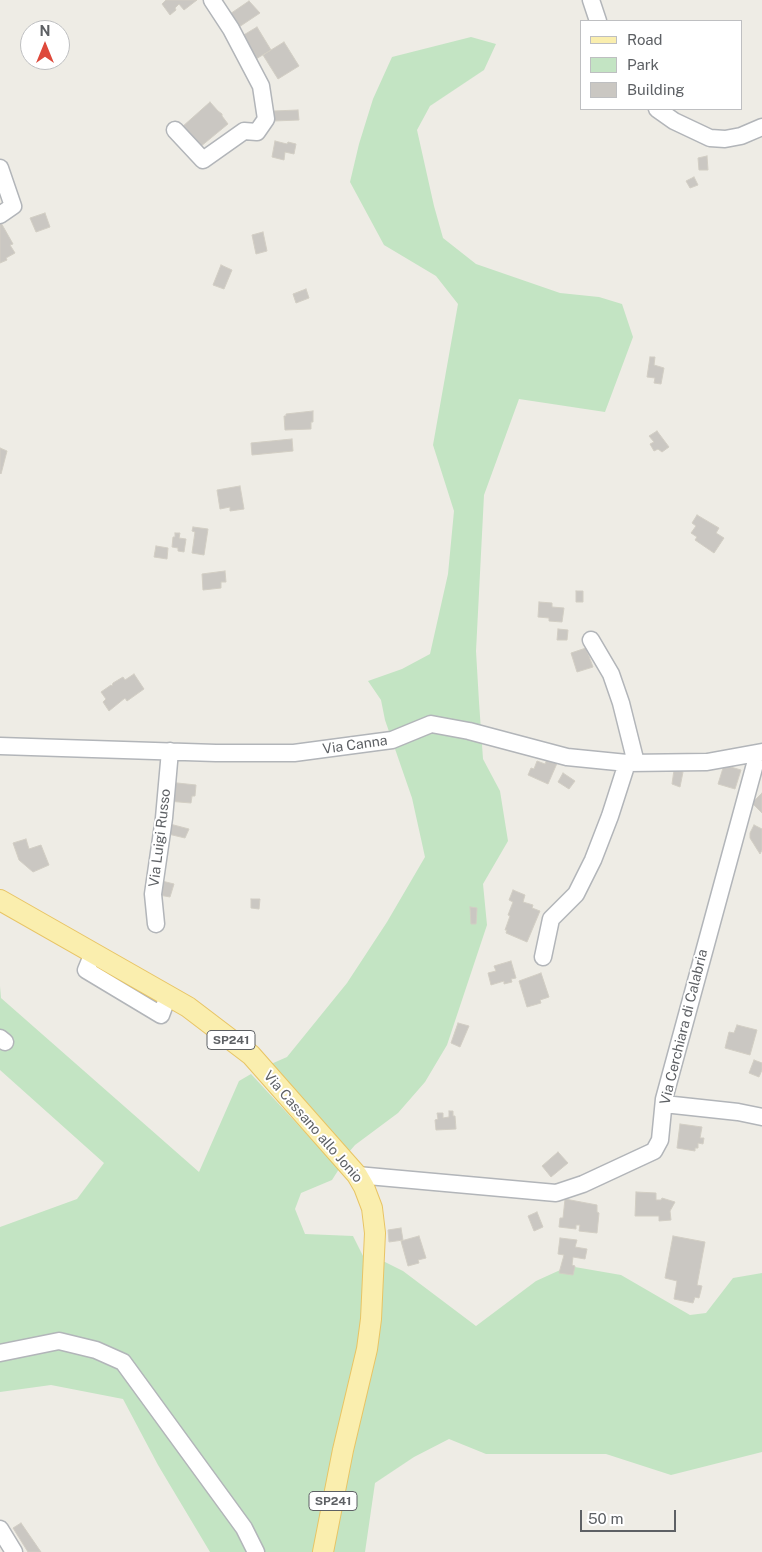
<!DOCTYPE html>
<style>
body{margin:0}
#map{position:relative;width:762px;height:1552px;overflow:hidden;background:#eeece5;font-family:"Public Sans",sans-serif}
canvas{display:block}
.legend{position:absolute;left:580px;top:20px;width:162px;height:90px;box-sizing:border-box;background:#fff;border:1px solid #bebfc1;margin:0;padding:6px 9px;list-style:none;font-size:15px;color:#5d6064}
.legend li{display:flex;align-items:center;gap:10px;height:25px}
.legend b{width:25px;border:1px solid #bebfc1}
.north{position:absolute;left:20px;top:20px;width:50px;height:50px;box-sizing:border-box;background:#fff;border:1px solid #bebfc1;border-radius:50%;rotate:0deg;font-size:14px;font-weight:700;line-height:20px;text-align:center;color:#5d6064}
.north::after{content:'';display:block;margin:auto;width:18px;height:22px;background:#de493b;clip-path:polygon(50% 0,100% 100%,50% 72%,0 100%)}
.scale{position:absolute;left:580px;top:1510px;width:96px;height:22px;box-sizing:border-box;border:2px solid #5d6064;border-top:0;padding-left:6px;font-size:15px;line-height:18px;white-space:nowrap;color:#5d6064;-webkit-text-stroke:4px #fff;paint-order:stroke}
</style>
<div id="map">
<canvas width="762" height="1552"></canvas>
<ul class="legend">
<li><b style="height:6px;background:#faeeae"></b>Road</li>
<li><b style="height:14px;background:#c3e4c3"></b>Park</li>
<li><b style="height:14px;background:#cac7c2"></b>Building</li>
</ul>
<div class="north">N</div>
<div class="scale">50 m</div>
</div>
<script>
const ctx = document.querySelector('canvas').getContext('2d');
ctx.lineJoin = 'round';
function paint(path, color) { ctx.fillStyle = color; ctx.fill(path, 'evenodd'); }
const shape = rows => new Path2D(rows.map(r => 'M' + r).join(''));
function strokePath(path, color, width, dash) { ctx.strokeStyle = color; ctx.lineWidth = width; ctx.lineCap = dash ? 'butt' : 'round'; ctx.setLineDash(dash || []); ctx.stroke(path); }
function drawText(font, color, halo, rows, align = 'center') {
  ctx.font = font + ' "Public Sans",sans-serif'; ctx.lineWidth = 4; ctx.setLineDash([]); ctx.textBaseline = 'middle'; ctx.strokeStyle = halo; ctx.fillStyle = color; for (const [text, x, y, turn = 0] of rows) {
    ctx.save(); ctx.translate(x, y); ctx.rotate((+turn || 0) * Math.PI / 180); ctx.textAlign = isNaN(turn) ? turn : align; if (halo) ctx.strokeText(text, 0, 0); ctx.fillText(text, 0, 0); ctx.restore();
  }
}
const green = shape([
 [471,37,496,44,484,70,430,106,417,130,434,206,443,238,476,264,560,293,599,297,622,304,633,337,605,412,519,399,484,495,476,651,479,702,483,759,500,791,508,841,483,884,487,925,447,1045,425,1082,398,1113,355,1145,349,1152,271,1064,287,1057,347,983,387,922,425,857,412,798,385,720,381,700,368,681,402,669,430,654,448,574,454,511,433,445,458,304,436,276,384,245,350,182,359,144,373,99,392,57],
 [0,986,1,998,199,1172,239,1081,251,1074,339,1169,332,1180,301,1193,295,1209,305,1234,353,1236,364,1258,385,1262,403,1271,476,1326,536,1281,569,1266,621,1275,690,1315,706,1313,733,1278,762,1273,762,1452,671,1475,606,1454,486,1454,449,1439,414,1457,375,1483,365,1552,210,1552,158,1465,123,1399,51,1385,0,1392,0,1227,77,1199,104,1163,0,1070]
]);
const building = shape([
 [166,0,197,0,184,10,179,4,175,8,176,10,170,15,162,4,166,0],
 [249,1,260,13,233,31,227,16,249,1],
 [257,27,271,50,256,59,242,36,257,27],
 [284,42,299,66,278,79,263,55,284,42],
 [210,102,218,111,222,114,222,116,228,124,200,147,182,127,210,102],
 [298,110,299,120,274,121,274,111,298,110],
 [275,141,287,144,288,142,296,144,294,154,285,152,284,160,272,157,275,141],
 [707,156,708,170,699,170,698,158,707,156],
 [694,177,698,185,690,188,686,181,694,177],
 [45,213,50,227,36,232,30,218,45,213],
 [0,221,13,244,10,245,15,253,6,258,7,260,0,263,0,221],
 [263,232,267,251,256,254,252,235,263,232],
 [221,265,232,270,224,289,213,285,221,265],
 [306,289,309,298,296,303,293,294,306,289],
 [650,357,655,357,654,365,664,368,661,384,654,383,655,378,647,377,650,357],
 [313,411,313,422,311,422,311,429,285,430,284,416,286,416,286,414,313,411],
 [657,431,669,447,662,452,658,449,654,451,650,444,654,442,649,436,657,431],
 [292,439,293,451,252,455,251,443,292,439],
 [0,448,7,451,1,474,0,473,0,448],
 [240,486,244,509,230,511,230,507,220,509,217,490,240,486],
 [697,515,719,528,716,533,724,538,714,553,695,540,697,537,691,533,696,526,692,523,697,515],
 [193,527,208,529,204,555,192,553,195,532,192,531,193,527],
 [175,533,180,533,179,538,186,539,184,552,178,551,178,548,172,547,173,537,175,537,175,533],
 [156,546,168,548,167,559,154,557,156,546],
 [225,571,226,582,221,582,221,588,203,590,202,574,225,571],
 [576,591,583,591,583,602,576,602,576,591],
 [539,602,552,603,552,607,564,608,562,622,549,621,549,618,538,617,539,602],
 [558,629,568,630,567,640,557,640,558,629],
 [586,648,593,667,577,672,571,653,586,648],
 [134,674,144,689,127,701,125,698,109,711,103,702,106,699,101,692,111,685,112,686,113,683,123,677,125,680,134,674],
 [548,757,558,761,548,784,528,775,531,768,534,769,537,761,545,764,548,757],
 [724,765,741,770,735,789,718,784,724,765],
 [674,770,683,772,680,787,672,784,674,770],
 [563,773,575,781,569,789,558,782,563,773],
 [168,782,196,785,195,796,192,796,191,803,167,801,168,782],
 [762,793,762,813,752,803,762,793],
 [166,823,189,829,185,838,164,833,166,823],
 [754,825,762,829,762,850,760,854,750,838,750,833,754,825],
 [26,839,29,849,41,845,49,865,33,872,19,860,13,843,26,839],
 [162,881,174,884,170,897,159,895,162,881],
 [513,890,525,895,523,902,533,905,532,908,540,911,527,942,506,933,507,930,505,930,510,916,508,915,513,902,509,900,513,890],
 [251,899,260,899,259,909,251,908,251,899],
 [470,907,477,908,476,924,471,924,470,907],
 [511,961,516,978,511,979,512,982,504,984,504,981,491,985,488,973,496,971,494,966,511,961],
 [541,973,549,997,540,1000,541,1003,527,1007,519,981,541,973],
 [458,1023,469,1026,460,1047,451,1043,458,1023],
 [737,1025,757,1030,750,1055,725,1048,729,1032,734,1033,737,1025],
 [754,1060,762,1063,762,1070,759,1077,749,1073,754,1060],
 [449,1111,453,1111,453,1116,455,1116,456,1129,436,1130,435,1120,438,1119,437,1113,443,1113,443,1118,449,1117,449,1111],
 [680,1124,702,1127,700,1138,704,1138,703,1144,698,1143,698,1148,695,1148,695,1151,677,1148,680,1124],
 [558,1152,568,1163,551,1177,542,1166,558,1152],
 [636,1192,656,1193,656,1200,661,1200,662,1198,675,1202,670,1211,671,1220,659,1221,659,1216,635,1216,636,1192],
 [565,1199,597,1205,597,1212,599,1213,597,1233,579,1231,580,1225,576,1225,576,1229,559,1227,560,1218,563,1218,565,1199],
 [537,1212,543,1227,534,1231,528,1216,537,1212],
 [401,1228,403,1240,389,1242,388,1230,401,1228],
 [419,1236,426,1258,418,1260,419,1263,408,1266,401,1241,419,1236],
 [673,1236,705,1242,697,1285,702,1286,699,1298,695,1297,693,1303,674,1299,677,1281,665,1278,673,1236],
 [560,1238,577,1240,575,1247,587,1249,585,1259,573,1257,572,1265,575,1266,573,1275,559,1273,564,1255,558,1254,560,1238],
 [21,1523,41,1552,28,1552,13,1528,21,1523]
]);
const minor = shape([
 [591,0,598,21],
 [657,109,674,121,710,138,725,139,741,136,762,127],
 [175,130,203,160,244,131,257,132,266,119,261,86,231,29,212,0],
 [0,168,13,206,0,215],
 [591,640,611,674,621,703,636,763],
 [0,746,216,753,294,753,392,740,431,724,469,731,567,757,627,763,707,762,762,752],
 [156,924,153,894,164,818,170,751],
 [93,953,86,970,161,1015,168,996],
 [543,957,551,919,576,894,593,860,610,816,627,763],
 [0,1038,5,1042],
 [664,1104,738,1112,762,1117],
 [357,1175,556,1193,583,1184,654,1151,660,1140,664,1099,758,753],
 [0,1353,59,1341,96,1350,123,1362,244,1528,256,1552],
 [0,1529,14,1552]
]);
const major = shape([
 [0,900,188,1007,251,1055,357,1175,364,1187,372,1208,375,1233,371,1319,367,1349,343,1450,323,1552]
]);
const shields = [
 [231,1040,48],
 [333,1501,48]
];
const shieldNames = [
 ["SP241",231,1040],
 ["SP241",333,1501]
];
const streetNames = [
 ["Via Canna",355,745,-8],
 ["Via Luigi Russo",160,838,-83],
 ["Via Cerchiara di Calabria",684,1027,-76],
 ["Via Cassano allo Jonio",313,1127,49]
];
paint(green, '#c3e4c3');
paint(building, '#cac7c2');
strokePath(building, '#d2cec4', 1);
strokePath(minor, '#b2b5b9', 19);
strokePath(major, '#e8c464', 22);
strokePath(minor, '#fff', 16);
strokePath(major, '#faeeae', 20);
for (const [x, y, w] of shields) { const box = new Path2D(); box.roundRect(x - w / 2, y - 9.5, w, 19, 4); ctx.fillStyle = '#fff'; ctx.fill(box); strokePath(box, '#5d6064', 1); }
drawText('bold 12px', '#5d6064', null, shieldNames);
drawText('14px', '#5d6064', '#fff', streetNames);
</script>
